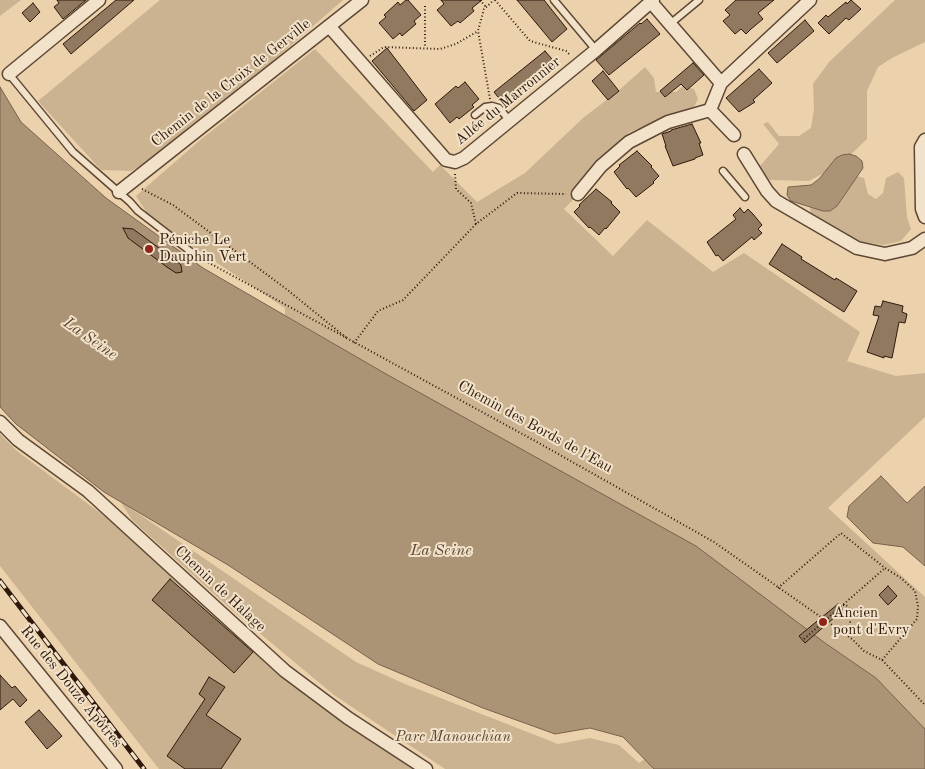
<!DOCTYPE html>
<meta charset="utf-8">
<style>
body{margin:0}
canvas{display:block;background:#ebd2ac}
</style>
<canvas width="925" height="769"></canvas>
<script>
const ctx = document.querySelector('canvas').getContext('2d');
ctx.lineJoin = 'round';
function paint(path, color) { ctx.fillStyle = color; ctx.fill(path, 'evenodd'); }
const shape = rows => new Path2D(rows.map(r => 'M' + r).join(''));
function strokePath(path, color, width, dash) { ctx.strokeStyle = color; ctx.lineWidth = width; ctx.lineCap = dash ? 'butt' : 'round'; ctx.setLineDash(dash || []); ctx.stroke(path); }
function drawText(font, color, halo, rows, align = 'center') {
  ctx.font = font + ' "Old Standard TT",serif'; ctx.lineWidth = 4; ctx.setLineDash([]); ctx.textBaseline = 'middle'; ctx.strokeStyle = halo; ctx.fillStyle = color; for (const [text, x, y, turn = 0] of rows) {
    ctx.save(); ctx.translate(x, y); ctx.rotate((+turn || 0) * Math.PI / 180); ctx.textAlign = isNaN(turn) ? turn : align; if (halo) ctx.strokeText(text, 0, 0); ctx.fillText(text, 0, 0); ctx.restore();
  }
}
const green = shape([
 [0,0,21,0,0,16],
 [160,0,343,0,249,82,149,161,131,171,101,170,38,101],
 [895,0,925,0,925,42,892,58,878,67,867,91,867,139,842,163,809,181,767,180,753,174,779,144,763,124,768,122,779,136,799,136,811,128,814,109,813,84,829,62],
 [315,49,433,172,440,165,477,202,525,173,583,118,617,92,645,67,654,78,656,92,676,92,683,86,694,89,698,99,694,107,629,132,616,148,605,167,564,209,613,256,647,220,713,272,744,253,860,332,847,361,896,376,925,373,925,417,828,508,925,597,925,729,876,678,825,643,386,374,285,315,285,308,151,219,136,196,199,141],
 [898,172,904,178,907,217,911,229,901,241,884,245,858,241,811,216,810,206,848,174,864,178,868,194,876,199,883,193,886,178],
 [0,434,17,451,123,530,328,710,415,769,159,769,0,566],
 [120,501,356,662,405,684,558,744,590,738,619,745,639,763,645,759,654,769,445,769,334,695,233,611,132,520]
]);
const water = shape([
 [0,87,21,122,106,198,203,268,386,374,696,546,825,643,876,678,925,729,925,769,654,769,623,737,590,728,555,734,483,708,378,664,228,565,104,492,16,424,0,407,0,87],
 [849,154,856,156,862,161,863,168,837,206,830,211,823,211,791,201,787,195,788,187,811,185,819,179,836,158,842,155,849,154],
 [881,476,907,503,925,486,925,566,903,547,873,543,847,517,849,506,881,476]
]);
const building = shape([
 [57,0,86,0,63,19,54,7,59,3,57,0],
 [116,0,134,0,71,54,63,44,116,0],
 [406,0,408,0,421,15,414,21,416,24,402,36,400,33,393,39,379,23,386,17,384,15,398,2,400,5,406,0],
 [441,0,482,0,472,8,474,11,460,23,458,21,451,26,437,10,444,4,441,0],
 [517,0,544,0,567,29,552,42,517,0],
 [736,0,774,0,758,13,763,19,751,29,746,34,741,29,735,34,723,21,730,15,725,10,736,0],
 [851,0,861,9,849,20,846,18,829,34,818,23,826,15,828,17,846,2,847,4,851,0],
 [33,3,40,12,30,22,22,13,33,3],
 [647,19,660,34,609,75,596,60,640,23,641,24,647,19],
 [805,20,814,31,777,63,768,53,805,20],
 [387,48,427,100,414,111,372,61,387,48],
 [545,51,558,66,506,107,494,92,545,51],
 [693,63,704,75,687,90,681,84,665,97,660,91,693,63],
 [759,69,772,83,753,100,755,102,739,112,726,98,759,69],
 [603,71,619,91,608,100,592,81,603,71],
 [465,82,479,99,472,105,474,107,459,119,457,117,450,123,435,104,456,86,458,88,465,82],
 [692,124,701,143,699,143,703,155,695,158,695,159,673,166,665,146,666,146,662,134,671,131,671,130,692,124],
 [637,151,652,166,651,167,659,176,653,182,654,183,636,197,628,188,627,189,614,172,620,166,619,165,637,151],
 [596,189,612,202,611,203,620,212,606,229,605,228,599,235,590,227,589,228,574,212,580,206,579,205,596,189],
 [740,208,744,213,748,209,753,214,762,225,758,229,762,233,754,240,752,237,723,261,718,255,716,256,707,242,736,219,733,215,740,208],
 [123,228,133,229,174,259,181,265,182,272,176,273,167,267,128,238,123,228],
 [782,244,802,257,801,259,835,280,836,278,857,291,844,312,769,264,782,244],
 [883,301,903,306,902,312,907,314,905,323,899,322,892,358,884,356,884,358,867,352,879,316,873,315,875,306,881,307,883,301],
 [170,579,253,652,234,673,152,600,170,579],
 [888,586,897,596,888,605,879,595,888,586],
 [838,604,843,610,805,643,799,636,838,604],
 [0,675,12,688,15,686,27,700,20,707,13,699,0,710,0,675],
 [209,677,225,687,206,715,241,739,221,769,185,769,167,756,205,699,199,694,209,677],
 [39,710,62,736,47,749,25,722,39,710]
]);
const path = shape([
 [480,0,486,7],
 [495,0,530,41,566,51,570,55],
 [425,6,425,47],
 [370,56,384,47,440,49,456,44,478,31],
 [490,99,478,31,484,9,494,0],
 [455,174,456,189,471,203,476,224],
 [142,189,173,205,285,288,348,339],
 [202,259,537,442,714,542,852,639,864,651,882,660,925,705],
 [354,343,378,311,403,300,476,224,517,193,566,194],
 [778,588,841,533,885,568,901,578,915,591,918,606,917,619,882,660],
 [843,605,846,605,850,610,850,622,846,635],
 [804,639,885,568]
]);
const lane = shape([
 [554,0,596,50],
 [670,24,699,0],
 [9,74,73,152,130,202,138,211,195,255],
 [475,115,485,107,492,106,499,108,510,121],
 [723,171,745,197]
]);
const street = shape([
 [651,2,721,83,710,110,734,135],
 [329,26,446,160,455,162,464,158,596,50,653,0],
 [9,74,99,0],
 [721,83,810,0],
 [925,140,921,147,922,209,925,217],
 [744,154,767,191,776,201,857,248,885,254,912,248,925,239],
 [119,192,362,0],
 [578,194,601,166,629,142,668,122,710,110],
 [0,422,18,440,88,491,285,671,348,718,426,769],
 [0,626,116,769]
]);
const rail = shape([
 [0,581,144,769]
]);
const markers = [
 [149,249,5,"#8f2418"],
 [823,622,5,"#8f2418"]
];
const streetNames = [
 ["Chemin de la Croix de Gerville",231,83,-38],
 ["Allée du Marronnier",508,101,-39],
 ["Chemin des Bords de l’Eau",535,427,29],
 ["Chemin de Halage",220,589,43],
 ["Rue des Douze Apôtres",71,687,51]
];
const poiNames = [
 ["Péniche Le",159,240],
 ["Dauphin Vert",159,257],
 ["Ancien",833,613],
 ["pont d'Evry",833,630]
];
const parkNames = [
 ["Parc Manouchian",453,737]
];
const waterNames = [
 ["La Seine",90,339,35],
 ["La Seine",441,551]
];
paint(green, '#cbb391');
paint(water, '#ab9376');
strokePath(water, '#79624c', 1);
paint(building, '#91795f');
strokePath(building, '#2f190c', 1);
strokePath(lane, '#5e4734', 9);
strokePath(street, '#5e4734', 15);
strokePath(path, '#2f190c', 2, [1, 2.5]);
strokePath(lane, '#f2e2c9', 6);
strokePath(street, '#f2e2c9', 12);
strokePath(rail, '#2f190c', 5);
strokePath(rail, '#f2e2c9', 3, [9]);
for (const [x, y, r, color] of markers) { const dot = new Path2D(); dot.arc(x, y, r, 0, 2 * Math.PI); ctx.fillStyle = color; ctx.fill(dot); strokePath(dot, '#f2e2c9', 2); }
drawText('15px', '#2f190c', '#f2e2c9', streetNames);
drawText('15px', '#2f190c', '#f2e2c9', poiNames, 'left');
drawText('italic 15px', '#5e4734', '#f2e2c9', parkNames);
drawText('italic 16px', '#5a4431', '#f2e2c9', waterNames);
</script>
